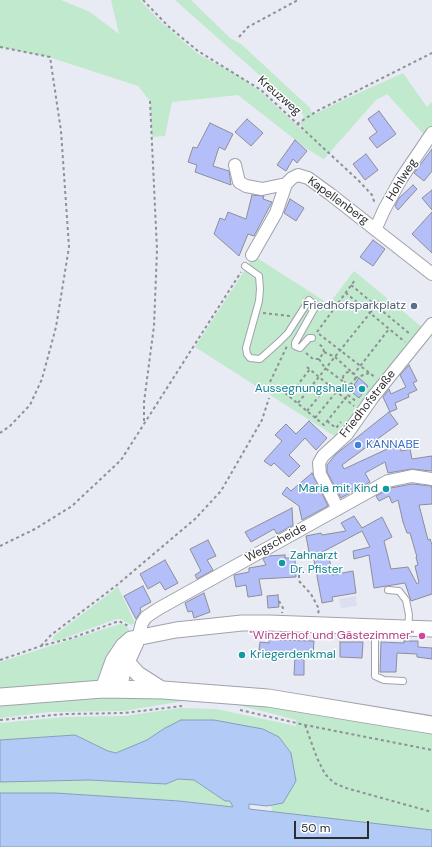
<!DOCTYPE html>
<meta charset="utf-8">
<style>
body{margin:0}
#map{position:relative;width:432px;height:847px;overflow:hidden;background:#e8eaf4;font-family:"DM Sans",sans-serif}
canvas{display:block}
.scale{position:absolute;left:294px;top:821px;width:75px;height:18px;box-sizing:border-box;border:2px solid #2d2e32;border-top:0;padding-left:5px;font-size:12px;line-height:14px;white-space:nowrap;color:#2d2e32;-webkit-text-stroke:3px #fff;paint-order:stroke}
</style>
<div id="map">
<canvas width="432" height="847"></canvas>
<div class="scale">50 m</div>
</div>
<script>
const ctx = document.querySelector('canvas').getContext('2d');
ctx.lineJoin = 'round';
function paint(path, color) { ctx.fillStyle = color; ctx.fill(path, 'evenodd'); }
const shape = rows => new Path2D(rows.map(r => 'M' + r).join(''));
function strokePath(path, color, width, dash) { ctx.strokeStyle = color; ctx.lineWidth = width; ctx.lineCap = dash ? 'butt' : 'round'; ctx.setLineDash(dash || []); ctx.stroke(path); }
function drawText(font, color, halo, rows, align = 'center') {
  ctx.font = font + ' "DM Sans",sans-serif'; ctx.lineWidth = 3; ctx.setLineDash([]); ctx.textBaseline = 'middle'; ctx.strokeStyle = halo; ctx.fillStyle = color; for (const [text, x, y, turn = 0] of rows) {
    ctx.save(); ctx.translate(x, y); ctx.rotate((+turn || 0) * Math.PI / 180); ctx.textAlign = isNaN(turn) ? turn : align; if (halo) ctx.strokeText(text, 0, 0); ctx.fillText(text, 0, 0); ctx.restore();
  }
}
const built = shape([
 [356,596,357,606,341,608,339,599]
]);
const green = shape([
 [0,0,61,0,90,12,119,34,111,0,140,0,161,22,198,54,237,75,261,92,303,131,304,129,300,124,304,116,301,112,175,0,191,0,230,38,241,44,310,108,311,112,315,114,341,101,403,73,427,107,432,102,432,130,427,138,387,94,376,100,324,159,307,149,238,95,172,102,165,136,152,137,150,101,138,86,49,57,0,47],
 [254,256,329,304,354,271,423,328,336,437,195,347],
 [118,587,135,623,131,625,121,619,116,619,57,641,52,640,55,635],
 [120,624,125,625,132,633,99,683,0,692,0,662],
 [121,697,225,698,432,732,432,830,272,812,271,805,283,803,295,773,291,753,279,737,165,728,147,740,116,753,108,751,75,735,0,740,0,723,65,717,124,716,181,708,216,709,296,726,296,720,274,714,229,703,207,701,184,701,123,711,50,712,0,718,0,706],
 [178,779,194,780,224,801,230,801,233,807,179,801,55,793,0,793,0,782,89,780,166,784]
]);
const water = shape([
 [181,720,214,720,263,729,279,737,291,753,296,781,283,803,267,806,249,804,249,809,432,830,432,847,0,847,0,793,55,793,179,801,233,807,230,801,225,801,194,780,178,779,166,784,89,780,0,782,0,740,75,735,108,751,116,753,147,740,165,728,181,720]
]);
const building = shape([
 [379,111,396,134,377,148,369,138,377,132,368,119,379,111],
 [247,119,263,133,251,146,235,132,247,119],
 [210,123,233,134,225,150,219,147,213,166,229,171,231,185,195,172,197,165,188,162,193,147,197,148,210,123],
 [295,140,307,151,297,163,293,159,286,171,277,165,295,140],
 [432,149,432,171,424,181,414,173,432,149],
 [366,154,378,170,365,180,353,164,366,154],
 [413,185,417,189,398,210,395,206,399,198,413,185],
 [432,190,432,210,422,198,432,190],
 [252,195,264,196,263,199,272,202,254,236,248,234,239,256,214,234,220,218,225,220,228,212,246,219,252,195],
 [290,199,304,208,296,221,284,213,290,199],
 [432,212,432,253,412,234,432,212],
 [373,240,385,249,373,266,360,257,373,240],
 [409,365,417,381,413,383,417,390,408,394,409,397,395,403,397,409,390,412,383,397,389,389,391,394,406,387,400,375,409,365],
 [359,378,368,386,359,398,352,392,356,387,354,385,359,378],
 [389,412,398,424,342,465,344,469,398,444,401,451,410,449,412,459,432,456,432,471,411,469,388,473,385,462,365,473,370,482,341,498,327,472,327,465,336,454,389,412],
 [309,421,327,438,316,450,305,438,289,455,300,466,289,477,274,463,271,466,264,461,282,441,275,435,286,424,296,434,309,421],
 [312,473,328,506,302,520,299,506,282,494,287,487,291,491,312,473],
 [412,484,431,486,432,489,432,504,419,505,428,540,430,539,432,545,432,594,411,601,405,583,374,588,369,555,354,559,353,551,370,547,362,531,313,557,310,557,306,536,321,533,322,535,346,531,341,523,354,516,362,528,382,517,392,537,384,541,391,569,408,567,417,584,419,583,415,566,418,565,416,557,417,557,410,533,407,533,403,522,398,500,392,503,389,496,379,501,376,496,391,488,412,484],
 [292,508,293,525,277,534,274,529,251,542,245,532,292,508],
 [208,540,216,556,207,560,213,570,197,579,195,575,201,571,190,549,208,540],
 [285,555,285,558,295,558,296,577,259,579,262,595,248,597,246,585,236,587,234,575,249,572,249,568,266,565,263,559,268,556,285,555],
 [329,556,332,575,353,571,356,593,332,597,333,601,322,603,314,560,329,556],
 [165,560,178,583,165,590,160,582,148,589,140,574,165,560],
 [143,586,151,602,140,608,141,611,136,619,124,596,143,586],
 [204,593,210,612,194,618,192,611,188,612,185,603,204,593],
 [278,595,279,607,268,608,267,596,278,595],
 [269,637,277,637,277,640,314,641,313,657,304,657,304,675,294,675,295,657,268,655,268,651,259,650,260,642,269,643,269,637],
 [404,641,418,641,418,647,432,648,432,659,417,657,417,654,397,653,396,672,380,672,381,642,404,643,404,641],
 [340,642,363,642,362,658,340,657,340,642]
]);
const path = shape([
 [143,0,168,26,198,51,261,90,359,181,372,195,375,204],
 [239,37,248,27,298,0],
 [0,47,50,57,61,131,69,247,56,327,42,379,30,405,10,426,0,433],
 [297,124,317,111,432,53],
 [351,285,410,334],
 [379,301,370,313,405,342],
 [263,313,290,316],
 [317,332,355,280],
 [319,334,376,378],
 [324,352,335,357,354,374,389,329],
 [306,353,313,359,319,359,324,352,323,347,317,343],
 [319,359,325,368,345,383,348,395,357,402],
 [307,367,354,406],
 '343 378a6 6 0 1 1 12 0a6 6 0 1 1-12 0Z',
 [355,378,369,373],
 [270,382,287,346],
 [285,393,324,425,348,395],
 [289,396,310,369],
 [298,403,370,313,346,293],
 [307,411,329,384],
 [315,418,337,391],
 [144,421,144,402,154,326,157,250,150,101],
 [327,421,336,428,341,422],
 [0,546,35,529,72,506,121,460,241,272],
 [295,567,299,567,299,581,311,594,319,609,318,614],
 [279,601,283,608,282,613],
 [277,639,283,639],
 [41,646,51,635,117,585,195,519,221,491,262,420,269,398],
 [0,660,41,646,72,638,119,621,130,627],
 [240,710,305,725,432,750],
 [0,720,65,714,124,713,182,706],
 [305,725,317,758,325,774,334,783,346,788,432,812]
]);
const service = shape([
 [245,266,259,276,260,289,259,301,246,348,247,354,250,358,260,359,279,342,288,333,309,300,315,305,314,309,295,343,295,346,300,348,309,338,312,338],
 [388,590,399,591,406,600,409,615,408,628],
 [375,628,375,676,384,680,403,681]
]);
const minor = shape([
 [235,165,239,182,246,186,262,189,286,184],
 [376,228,384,210,401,179,432,133],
 [252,255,276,213,286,184,292,178,298,175,308,178,330,194,432,274],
 [338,509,320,474,319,463,323,456,347,434,373,397,432,324],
 [138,638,142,623,146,617,158,609,388,481,412,476,432,479]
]);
const tertiary = shape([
 [127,662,138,674,163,690],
 [103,689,113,661,123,646,131,639,176,630,242,623,269,623,432,629],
 [119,689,123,671,138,638]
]);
const secondary = shape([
 [0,697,103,689,163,690,268,698,432,725]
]);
const markers = [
 [414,306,4,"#5c6f8a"],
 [362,389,4,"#0f9aa8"],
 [358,445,4,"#3f7fe0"],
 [386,489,4,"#0f9aa8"],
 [282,563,4,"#0f9aa8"],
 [422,636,4,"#d1479c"],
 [242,655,4,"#0f9aa8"]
];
const streetNames = [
 ["Kreuzweg",279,96,41],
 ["Hohlweg",402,180,-58],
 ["Kapellenberg",338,201,36],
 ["Friedhofstraße",368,404,-52],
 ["Wegscheide",276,543,-29]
];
const serviceNames = [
 ["Friedhofsparkplatz",406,306]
];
const cultureNames = [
 ["Aussegnungshalle",354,389],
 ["Maria mit Kind",378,489],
 ["Zahnarzt",290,556,"left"],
 ["Dr. Pfister",290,570,"left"],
 ["Kriegerdenkmal",250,655,"left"]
];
const shopNames = [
 ["KANNABE",366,445]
];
const hotelNames = [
 ["\"Winzerhof und Gästezimmer\"",414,636]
];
paint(built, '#dbdff0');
paint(green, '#c0e9cd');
paint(water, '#b2cbf6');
strokePath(water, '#8a9cbb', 1);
paint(building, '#b4bff9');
strokePath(building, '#8c8e97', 1);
strokePath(service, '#a0a2ac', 8);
strokePath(minor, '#a0a2ac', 14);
strokePath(tertiary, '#a0a2ac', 17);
strokePath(secondary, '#a0a2ac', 19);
strokePath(path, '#8f9097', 2, [3, 3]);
strokePath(service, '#fff', 6);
strokePath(minor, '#fff', 12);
strokePath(tertiary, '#fff', 15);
strokePath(secondary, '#fff', 17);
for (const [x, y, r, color] of markers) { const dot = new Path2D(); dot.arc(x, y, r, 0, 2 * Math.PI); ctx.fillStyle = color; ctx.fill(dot); strokePath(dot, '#fff', 1.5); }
drawText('12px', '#2d2e32', '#fff', streetNames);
drawText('12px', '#4e5e75', '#fff', serviceNames, 'right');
drawText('12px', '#0d838f', '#fff', cultureNames, 'right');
drawText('12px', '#366cbe', '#fff', shopNames, 'left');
drawText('12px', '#b23c85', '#fff', hotelNames, 'right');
</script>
